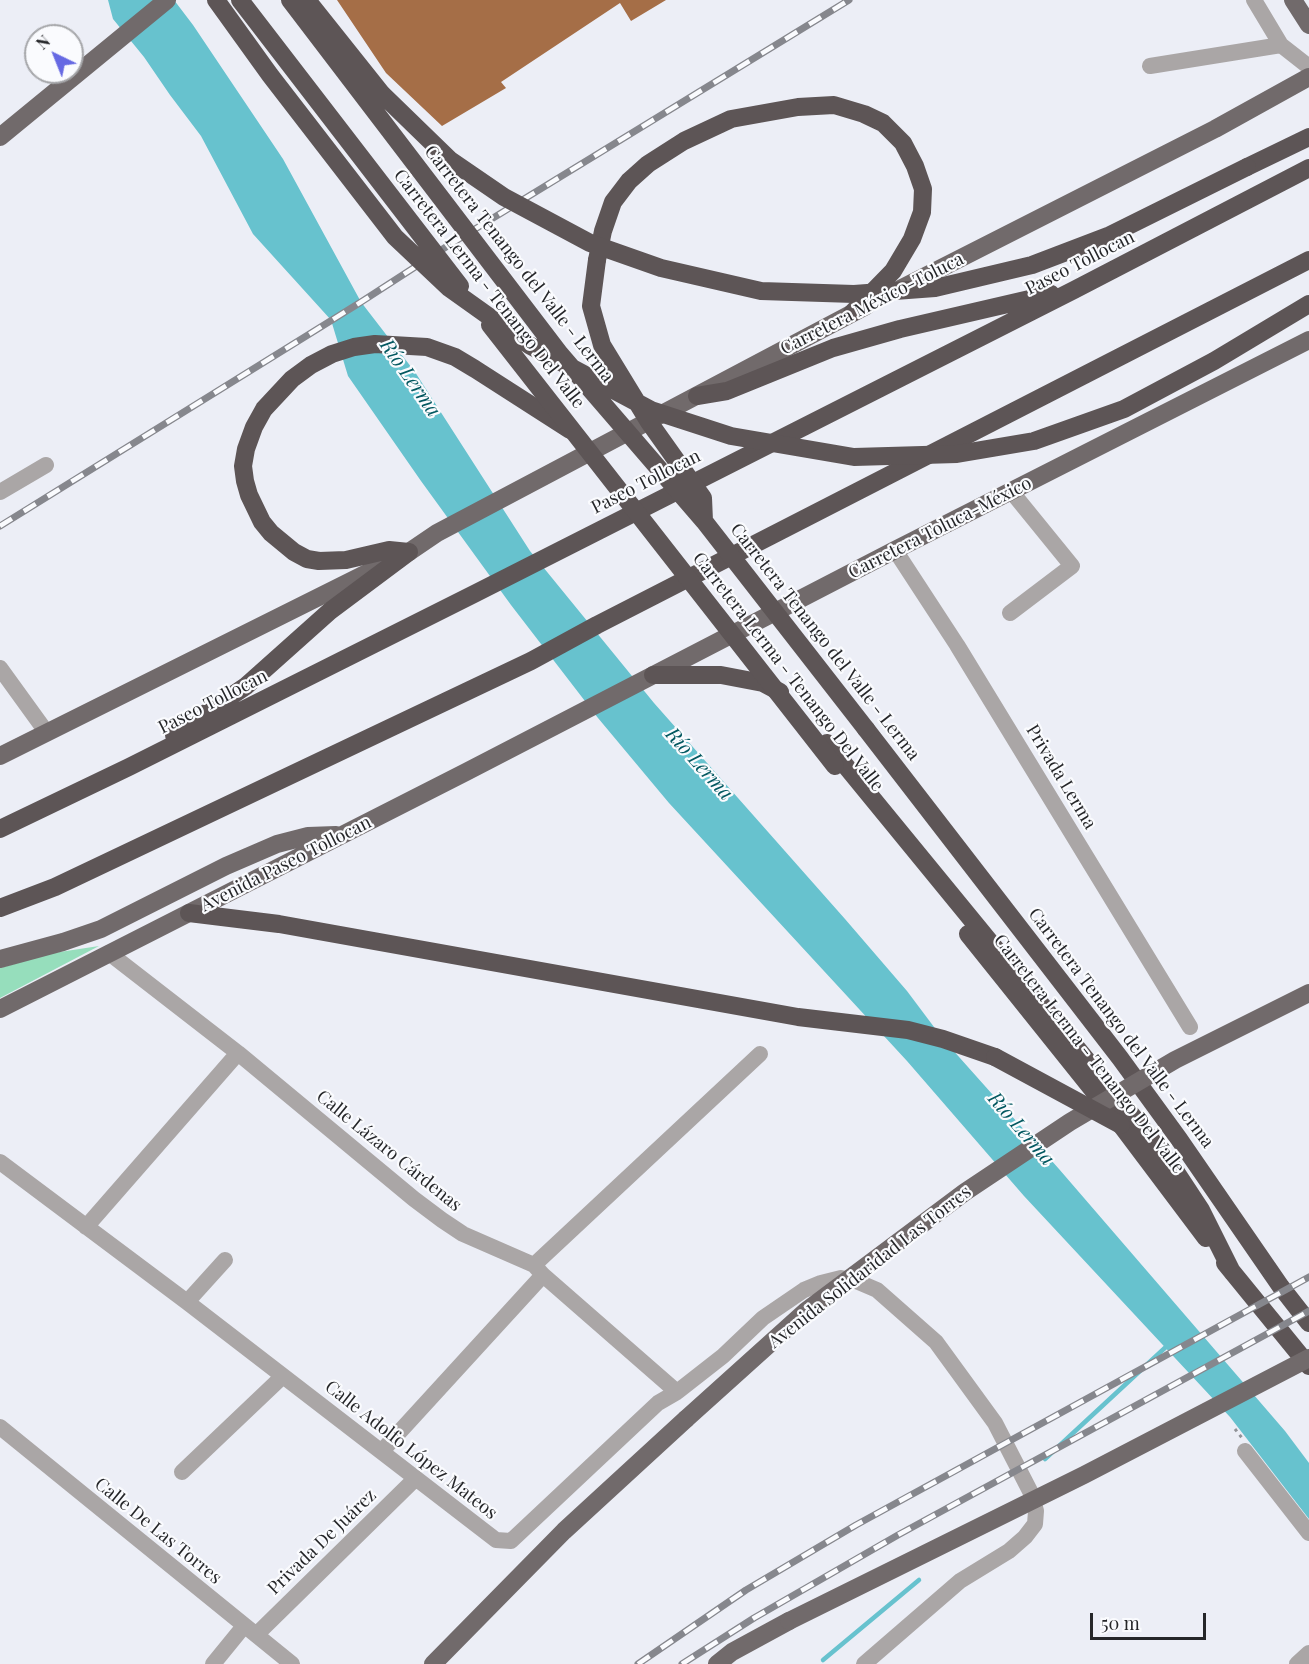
<!DOCTYPE html>
<meta charset="utf-8">
<style>
body{margin:0}
#map{position:relative;width:1309px;height:1664px;overflow:hidden;background:#eceef6;font-family:"Playfair Display",serif}
canvas{display:block}
.north{position:absolute;left:24px;top:24px;width:60px;height:60px;box-sizing:border-box;background:#fafbfe;border:2px solid #a5a6a9;border-radius:50%;rotate:317deg;font-size:16px;font-weight:700;line-height:24px;text-align:center;color:#252629}
.north::after{content:'';display:block;margin:auto;width:21px;height:27px;background:#6669e3;clip-path:polygon(50% 0,100% 100%,50% 72%,0 100%)}
.scale{position:absolute;left:1090px;top:1613px;width:116px;height:27px;box-sizing:border-box;border:3px solid #252629;border-top:0;padding-left:8px;font-size:18px;line-height:21px;white-space:nowrap;color:#252629;-webkit-text-stroke:4px #fafbfe;paint-order:stroke}
</style>
<div id="map">
<canvas width="1309" height="1664"></canvas>
<div class="north">N</div>
<div class="scale">50 m</div>
</div>
<script>
const ctx = document.querySelector('canvas').getContext('2d');
ctx.lineJoin = 'round';
function paint(path, color) { ctx.fillStyle = color; ctx.fill(path, 'evenodd'); }
const shape = rows => new Path2D(rows.map(r => 'M' + r).join(''));
function strokePath(path, color, width, dash) { ctx.strokeStyle = color; ctx.lineWidth = width; ctx.lineCap = dash ? 'butt' : 'round'; ctx.setLineDash(dash || []); ctx.stroke(path); }
function drawText(font, color, halo, rows, align = 'center') {
  ctx.font = font + ' "Playfair Display",serif'; ctx.lineWidth = 4.5; ctx.setLineDash([]); ctx.textBaseline = 'middle'; ctx.strokeStyle = halo; ctx.fillStyle = color; for (const [text, x, y, turn = 0] of rows) {
    ctx.save(); ctx.translate(x, y); ctx.rotate((+turn || 0) * Math.PI / 180); ctx.textAlign = isNaN(turn) ? turn : align; if (halo) ctx.strokeText(text, 0, 0); ctx.fillText(text, 0, 0); ctx.restore();
  }
}
const green = shape([
 [99,946,0,998,0,968,53,953]
]);
const water = shape([
 [108,0,174,0,193,25,283,159,361,302,415,372,530,551,654,703,845,919,907,991,943,1039,1059,1169,1285,1431,1309,1463,1309,1519,1230,1417,1024,1196,907,1061,669,803,598,718,511,605,421,481,348,376,331,320,253,234,201,136,170,95,144,57,113,19]
]);
const stream = shape([
 [1045,1459,1168,1345],
 [823,1660,919,1580]
]);
const building = shape([
 [337,0,666,0,631,21,620,3,501,82,506,88,442,126,386,73]
]);
const path = shape([
 [1235,1429,1242,1438]
]);
const minor = shape([
 [1254,0,1281,45],
 [1150,66,1281,45,1309,67],
 [0,492,46,465],
 [895,550,957,645,1190,1027],
 [1010,613,1072,566,1011,491],
 [0,668,47,733],
 [109,953,238,1053,414,1199,442,1220,463,1234,534,1265,543,1275,677,1392],
 [0,1162,187,1302,496,1540,511,1541,658,1403,677,1392,723,1356,763,1318,804,1290,821,1283,841,1278,856,1281,877,1290,936,1342,995,1423,1031,1493,1036,1511,1035,1524,1025,1537,1009,1551,960,1581,864,1664],
 [86,1227,238,1053],
 [534,1265,760,1054],
 [187,1302,225,1260],
 [0,1427,292,1664],
 [382,1451,543,1275],
 [1245,1451,1309,1533],
 [182,1472,283,1376],
 [257,1634,416,1478],
 [213,1664,244,1626],
 [1297,1664,1309,1653]
]);
const major = shape([
 [1293,0,1309,25],
 [0,137,167,0],
 [896,291,1215,129,1309,77],
 [0,756,409,552,437,533,866,306],
 [0,959,63,942,101,929,226,866,277,844,308,836,336,835],
 [0,1009,466,772,895,550,1309,340],
 [433,1664,564,1531,686,1419],
 [717,1664,732,1652,789,1621]
]);
const highway = shape([
 [1247,167,1309,137],
 [597,260,603,231,613,202,629,181,648,164,684,141,731,119,798,107,834,105,864,114,883,123,903,143,915,166,923,189,922,212,912,239,893,271,852,313],
 [697,396,727,391,833,348,900,329,1051,294],
 [409,552,389,550,346,560,319,561,307,559,294,552,271,533,262,522,249,495,245,481,243,466,246,449,254,427,264,409,292,379,311,365,332,354,354,347,375,344,427,347,455,357,475,369,570,430],
 [653,675,721,675,763,683,780,692],
 [866,729,1120,1058,1179,1139,1281,1287,1309,1323],
 [174,735,246,686,330,611,409,552],
 [827,743,1139,1124,1174,1169,1201,1210,1232,1272],
 [0,829,129,767,476,593,1074,290,1309,168],
 [0,908,55,887,531,661,597,625,1309,260],
 [189,913,279,924,798,1017,908,1030,943,1039,995,1057],
 [968,934,1121,1125,1206,1238],
 [1225,1263,1309,1366]
]);
const rail = shape([
 [0,526,361,302,449,245,849,0],
 [638,1664,746,1590,856,1525,1309,1277],
 [682,1664,754,1618,898,1535,1309,1311]
]);
const majorBridge = shape([
 [686,1419,806,1311,965,1192,1070,1122,1175,1060,1309,993],
 [789,1621,1084,1475,1309,1358]
]);
const highwayBridge = shape([
 [216,0,270,75,395,237,449,288,529,345,651,410,731,436,854,457,957,454,1034,441,1124,409,1214,361,1309,304],
 [240,0,460,286],
 [290,0,560,354,704,521,866,729],
 [307,0,382,94,450,160,504,197,590,243,661,268,761,291,854,294,935,288,1032,265,1108,236,1247,167],
 [597,260,591,306,602,345,649,422,703,498,704,521],
 [490,325,835,766],
 [995,1057,1121,1125]
]);
const streetNames = [
 ["Paseo Tollocan",1080,263,-27],
 ["Carretera Tenango del Valle - Lerma",519,264,52],
 ["Carretera Lerma - Tenango Del Valle",489,289,52],
 ["Carretera México-Toluca",872,304,-27],
 ["Paseo Tollocan",646,482,-27],
 ["Carretera Toluca-México",940,528,-27],
 ["Carretera Tenango del Valle - Lerma",825,642,52],
 ["Carretera Lerma - Tenango Del Valle",788,672,52],
 ["Paseo Tollocan",213,702,-27],
 ["Privada Lerma",1061,777,59],
 ["Avenida Paseo Tollocan",286,864,-27],
 ["Carretera Tenango del Valle - Lerma",1121,1028,53],
 ["Carretera Lerma - Tenango Del Valle",1089,1054,52],
 ["Calle Lázaro Cárdenas",389,1151,39],
 ["Avenida Solidaridad Las Torres",870,1267,-38],
 ["Calle Adolfo López Mateos",411,1450,38],
 ["Calle De Las Torres",158,1531,39],
 ["Privada De Juárez",322,1542,-44]
];
const waterNames = [
 ["Río Lerma",410,378,55],
 ["Río Lerma",699,764,48],
 ["Río Lerma",1021,1129,49]
];
paint(green, '#96debc');
paint(water, '#67c2ce');
strokePath(stream, '#67c2ce', 4.5);
paint(building, '#a56e47');
strokePath(path, '#919398', 3, [3, 4.5]);
strokePath(minor, '#aaa6a6', 16);
strokePath(major, '#716a6b', 18);
strokePath(highway, '#5d5556', 18);
strokePath(rail, '#86878d', 7);
strokePath(rail, '#fafbfe', 4.5, [14]);
strokePath(majorBridge, '#716a6b', 18);
strokePath(highwayBridge, '#5d5556', 18);
drawText('18px', '#252629', '#fafbfe', streetNames);
drawText('italic 20px', '#035860', '#fafbfe', waterNames);
</script>
